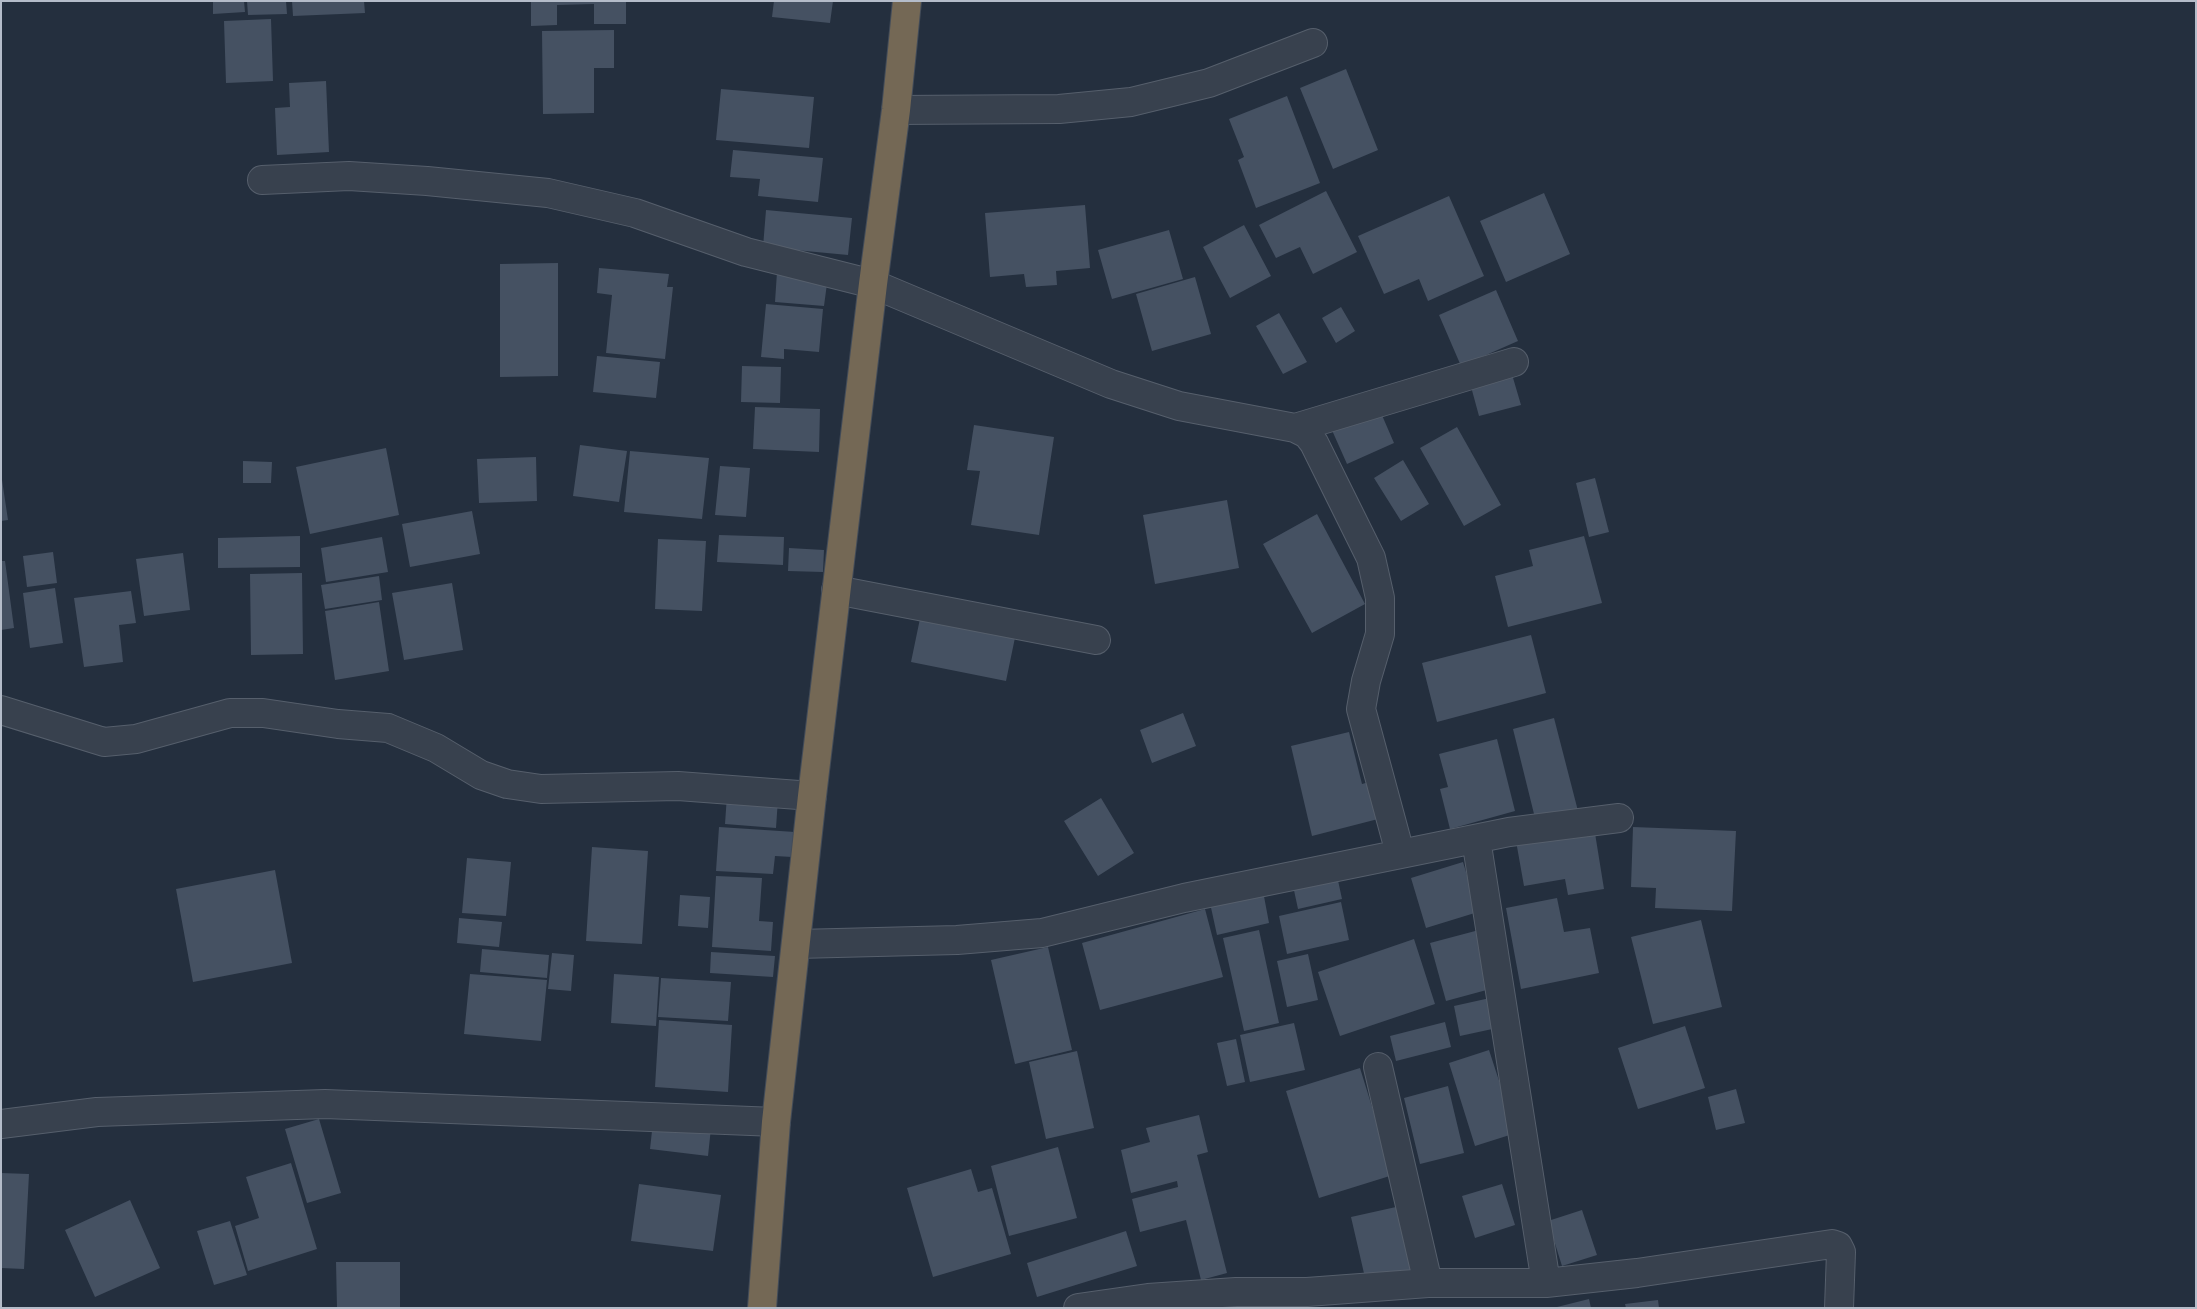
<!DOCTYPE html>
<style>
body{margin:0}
#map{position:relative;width:2197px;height:1309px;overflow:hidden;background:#242f3e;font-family:"Space Grotesk",sans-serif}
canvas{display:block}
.frame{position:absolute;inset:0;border:2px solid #b4bcc9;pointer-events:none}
</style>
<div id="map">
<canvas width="2197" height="1309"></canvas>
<div class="frame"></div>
</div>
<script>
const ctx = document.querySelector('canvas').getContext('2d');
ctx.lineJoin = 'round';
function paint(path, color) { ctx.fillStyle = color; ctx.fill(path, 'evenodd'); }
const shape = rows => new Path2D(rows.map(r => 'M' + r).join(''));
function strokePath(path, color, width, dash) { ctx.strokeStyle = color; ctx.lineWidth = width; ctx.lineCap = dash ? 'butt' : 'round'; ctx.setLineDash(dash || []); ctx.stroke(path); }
const building = shape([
 [213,1,244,1,245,12,213,14],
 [247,1,286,1,287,14,248,15],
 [292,1,364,1,365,13,293,16],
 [531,1,626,1,626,24,594,24,594,4,557,5,557,25,531,26],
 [774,1,833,1,830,23,772,17],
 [271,19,273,81,226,83,224,21],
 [614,30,614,68,594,68,594,113,543,114,542,31],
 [1346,69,1378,150,1333,169,1300,88],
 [326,81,329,152,277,155,275,108,290,107,289,83],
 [721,89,814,97,809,148,716,140],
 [1287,96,1320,183,1256,208,1238,160,1244,157,1229,119],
 [733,150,823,158,818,202,758,196,760,179,730,177],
 [1326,191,1357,252,1313,274,1300,247,1276,258,1259,225],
 [1544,193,1570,254,1506,282,1480,221],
 [1449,196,1484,276,1428,301,1419,279,1384,294,1358,236],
 [1085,205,1090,268,1056,271,1057,285,1026,287,1024,274,990,277,985,213],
 [766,210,852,218,848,255,763,247],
 [1244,225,1271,276,1230,298,1203,247],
 [1169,230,1183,279,1112,299,1098,250],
 [558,263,558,376,500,377,500,264],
 [599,268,669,274,667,287,673,287,665,359,606,353,612,295,597,293],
 [777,272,828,276,824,306,775,302],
 [1195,277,1211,334,1152,351,1136,294],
 [1496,290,1518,341,1461,366,1439,315],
 [766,304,823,309,819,352,784,349,784,359,761,357],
 [1341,307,1355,331,1336,343,1322,318],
 [1279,313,1307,362,1283,374,1256,326],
 [597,356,660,362,656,398,593,392],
 [742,366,781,367,780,403,741,402],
 [1511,371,1521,405,1479,416,1470,383],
 [1378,406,1394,443,1347,464,1331,428],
 [755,407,820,409,819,452,753,449],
 [974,425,1054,437,1039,535,971,525,980,471,967,470],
 [1457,427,1501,505,1464,526,1420,448],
 [580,445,627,451,619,502,573,496],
 [386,448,399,515,310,534,296,467],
 [630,451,709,458,702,519,624,512],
 [536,457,537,501,479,503,477,459],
 [1403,460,1429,504,1401,521,1374,478],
 [243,461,272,462,271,483,243,483],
 [720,466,750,468,746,517,715,515],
 [1,473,8,520,1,521],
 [1595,478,1609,532,1589,537,1576,483],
 [1227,500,1239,568,1155,584,1143,515],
 [472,511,480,554,410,567,402,524],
 [1317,514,1365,604,1312,633,1263,544],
 [719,535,784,537,783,565,717,562],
 [300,536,300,567,218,568,218,538],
 [1584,536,1602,603,1508,627,1495,576,1533,566,1529,550],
 [382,537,388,572,326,582,321,548],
 [658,539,706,541,702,611,655,609],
 [789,548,824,550,823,572,788,571],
 [53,552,57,583,27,587,23,556],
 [183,553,190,610,144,616,136,559],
 [1,561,5,561,14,628,1,630],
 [302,573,303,654,251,655,250,574],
 [379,576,382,600,325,609,321,585],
 [452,583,463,650,404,660,392,593],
 [55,588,63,643,30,648,23,593],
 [131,591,136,623,119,625,123,662,84,667,74,598],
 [379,602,389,671,335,680,325,611],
 [922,609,1017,628,1006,681,911,662],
 [1531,635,1546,693,1437,722,1422,663],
 [1183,713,1196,746,1152,763,1140,730],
 [1554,718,1578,811,1536,822,1513,729],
 [1349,732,1362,784,1373,781,1382,818,1312,836,1291,746],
 [1497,739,1515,811,1450,829,1440,789,1448,787,1439,754],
 [727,795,778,799,776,828,725,824],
 [1101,798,1134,853,1098,876,1064,821],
 [719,827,795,832,792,857,775,856,773,874,716,871],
 [1594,827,1604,889,1568,895,1565,879,1524,886,1516,841],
 [1633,827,1736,831,1732,911,1655,908,1656,888,1631,887],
 [592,847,648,851,642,944,586,941],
 [467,858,511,862,506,916,462,913],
 [1463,862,1478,912,1426,928,1411,878],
 [275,870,292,963,193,982,176,889],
 [1336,871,1342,899,1298,909,1292,881],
 [716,876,762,878,759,921,773,922,771,951,712,947],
 [1263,891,1269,923,1217,935,1210,903],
 [680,895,710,897,708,928,678,926],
 [1557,898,1564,932,1590,928,1599,973,1521,989,1506,908],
 [1341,902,1349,940,1287,954,1279,916],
 [1205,909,1223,977,1100,1010,1082,943],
 [459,918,502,922,499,947,457,943],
 [1701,920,1722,1007,1653,1024,1631,937],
 [1259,930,1279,1023,1244,1031,1223,938],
 [1479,930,1494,988,1446,1001,1430,943],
 [1414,939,1435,1004,1340,1036,1318,972],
 [1048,947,1072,1050,1015,1064,991,960],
 [482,949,549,955,547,978,480,972],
 [711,952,775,956,773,977,710,973],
 [552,953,574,955,571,991,548,989],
 [1308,954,1318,1000,1287,1007,1277,961],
 [470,974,547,980,541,1041,464,1034],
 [614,974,659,977,656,1026,611,1023],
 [661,978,731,982,728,1021,658,1017],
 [1490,998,1497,1028,1460,1036,1454,1006],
 [659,1020,732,1025,728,1092,655,1087],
 [1445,1022,1451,1047,1396,1061,1390,1036],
 [1294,1023,1305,1070,1250,1082,1240,1035],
 [1685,1026,1705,1088,1638,1109,1618,1048],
 [1236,1039,1245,1082,1227,1086,1217,1043],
 [1489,1050,1516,1133,1475,1146,1449,1063],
 [1077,1051,1094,1128,1046,1139,1029,1062],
 [1360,1068,1393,1175,1319,1198,1286,1091],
 [1448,1086,1464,1153,1420,1164,1404,1098],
 [1736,1089,1745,1123,1716,1130,1708,1097],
 [1199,1115,1208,1152,1197,1155,1227,1273,1201,1280,1186,1220,1140,1232,1132,1199,1178,1187,1177,1181,1131,1193,1121,1150,1150,1142,1146,1128],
 [319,1119,341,1193,307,1203,285,1129],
 [653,1122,711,1128,708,1156,650,1149],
 [1058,1147,1077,1218,1009,1236,991,1166],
 [291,1163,317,1249,248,1271,235,1226,259,1218,246,1177],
 [971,1169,978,1192,992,1188,1011,1254,933,1277,907,1188],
 [1,1173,29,1174,24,1269,1,1268],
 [639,1184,721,1195,713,1251,631,1241],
 [1502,1184,1515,1225,1475,1238,1462,1196],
 [130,1200,160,1268,95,1297,65,1230],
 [1405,1205,1420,1270,1366,1282,1351,1217],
 [1582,1210,1597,1255,1562,1266,1548,1221],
 [230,1221,247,1275,214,1285,197,1231],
 [1126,1231,1137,1266,1037,1297,1027,1263],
 [336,1262,400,1262,400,1308,337,1308],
 [1589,1299,1591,1308,1557,1308,1557,1307],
 [1658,1300,1659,1308,1626,1308,1625,1304],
 [1295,1302,1295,1308,1245,1308,1245,1305]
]);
const minor = shape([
 [896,110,1059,109,1131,102,1209,83,1313,43],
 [262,180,349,176,427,181,548,193,635,213,746,252,873,284,1111,384,1179,406,1295,428,1307,434,1314,443,1371,558,1380,598,1380,634,1366,681,1361,709,1400,853],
 [1295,428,1514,362],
 [836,590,1096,640],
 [1,710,104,742,136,739,230,713,263,713,338,724,388,728,436,748,481,775,507,784,541,789,678,786,812,796],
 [1476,839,1546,1283],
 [797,944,957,940,1042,933,1184,898,1509,832,1619,818],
 [1378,1067,1428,1283],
 [1,1124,97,1112,325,1104,776,1122],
 [1078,1308,1148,1298,1236,1292,1307,1292,1428,1283,1546,1283,1637,1273,1832,1244,1838,1246,1841,1252,1839,1308]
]);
const highway = shape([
 [762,1308,776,1122,812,796,873,284,896,110,907,1]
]);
paint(building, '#455162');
strokePath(minor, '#565f6c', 30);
strokePath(highway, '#434c59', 30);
strokePath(minor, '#38414e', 28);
strokePath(highway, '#746855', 28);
</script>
